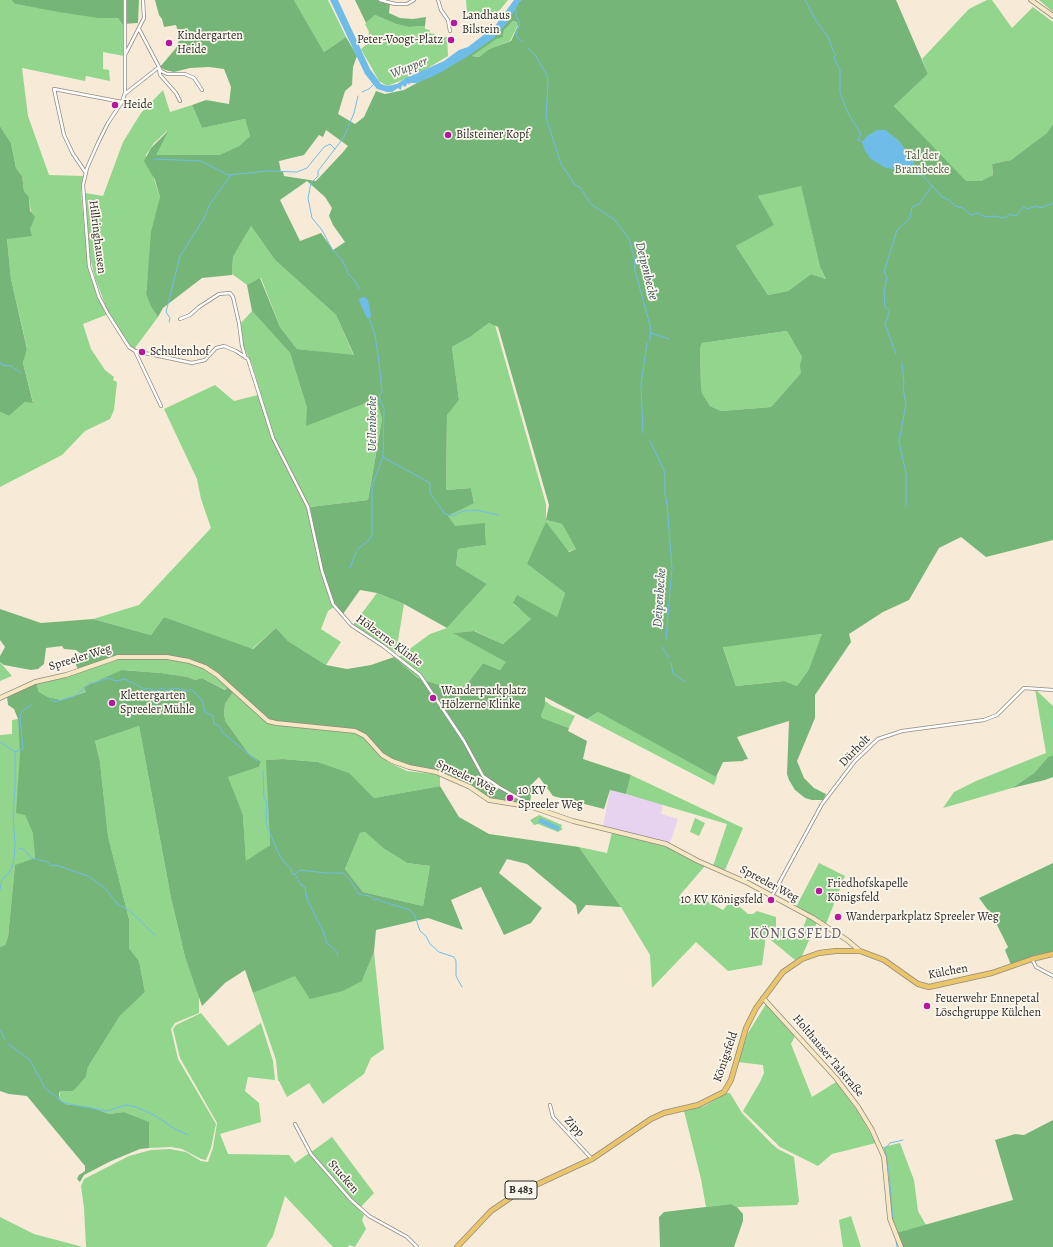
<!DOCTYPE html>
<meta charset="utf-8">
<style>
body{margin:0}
canvas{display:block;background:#f7ebd7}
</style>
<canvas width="1053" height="1247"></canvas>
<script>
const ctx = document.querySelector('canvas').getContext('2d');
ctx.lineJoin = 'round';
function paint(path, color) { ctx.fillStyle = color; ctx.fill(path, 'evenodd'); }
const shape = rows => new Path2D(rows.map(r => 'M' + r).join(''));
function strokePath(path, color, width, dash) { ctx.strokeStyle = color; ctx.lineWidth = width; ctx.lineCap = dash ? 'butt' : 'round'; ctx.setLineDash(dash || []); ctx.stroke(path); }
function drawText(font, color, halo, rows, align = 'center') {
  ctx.font = font + ' Alegreya,serif'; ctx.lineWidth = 3.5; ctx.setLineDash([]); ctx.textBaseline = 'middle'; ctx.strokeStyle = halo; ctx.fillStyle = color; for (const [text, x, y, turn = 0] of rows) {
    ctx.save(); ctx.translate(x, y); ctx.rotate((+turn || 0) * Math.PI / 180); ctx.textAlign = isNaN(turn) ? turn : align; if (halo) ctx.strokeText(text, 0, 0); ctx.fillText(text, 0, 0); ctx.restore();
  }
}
const built = shape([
 [610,790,663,804,661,814,678,819,670,843,603,826]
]);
const green = shape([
 [0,0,11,0,15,4,32,7,118,18,122,24,124,24,124,56,103,52,103,69,109,70,110,81,86,76,85,81,22,68,28,116,49,175,83,176,81,192,88,267,98,298,106,315,83,324,91,349,105,370,114,377,113,380,117,382,114,410,110,419,85,431,62,455,0,487,0,412,9,416,25,402,33,402,23,363,27,348,11,279,7,239,30,229,32,220,29,197,24,191,22,176,16,168,11,143,0,126],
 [294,0,328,0,346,37,324,52],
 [466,0,508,0,499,11,486,17,475,14,467,14],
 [776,0,817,0,818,2,814,5,845,42,864,102,871,101,880,108,889,123,906,131,911,124,894,106,928,74,922,59,969,9,987,0,992,0,1012,28,1033,7,1053,22,1053,124,1046,134,1050,135,1053,134,1053,222,985,219,950,212,926,236,903,273,896,294,901,351,910,414,908,499,903,506,894,491,888,445,895,370,878,324,879,262,889,236,905,217,909,196,882,183,856,153,840,130,834,117,840,108,828,61,811,43,802,24,785,16,778,7],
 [1028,148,1028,152,1010,165,997,168,994,179,987,184,970,183,969,181,981,181,988,178,993,175,992,164,1011,160],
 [1039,0,1053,0,1053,12],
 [375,15,396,24,409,27,425,26,425,29,430,30,429,33,435,34,436,38,447,37,448,56,418,74,387,86,379,81,361,49,367,44,369,32,365,24],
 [513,21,517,22,518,25,510,41,489,49,479,57,472,56,496,38,503,37,504,30],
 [163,90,170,112,192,105,202,128,245,119,250,136,239,146,219,155,155,155,168,130,154,143,146,155,160,197,149,265,146,294,158,317,135,348,137,351,130,346,108,312,95,278,89,253,85,193,103,196,123,142,141,113],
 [801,185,820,267,826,279,811,274,788,291,768,295,736,246,773,225,758,196],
 [251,226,275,260,336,315,354,356,297,349,280,327,261,278,247,285,232,274,233,257],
 [252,311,290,353,307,408,376,399,382,419,368,500,310,507,274,438,252,364,243,346,241,323],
 [489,323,495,325,546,504,546,520,562,524,576,549,527,564,565,593,557,617,513,604,532,618,503,644,475,631,454,633,507,662,500,670,483,663,461,692,418,678,394,657,400,656,430,634,447,628,487,584,456,565,458,549,486,545,485,524,454,527,448,516,474,502,471,488,446,490,447,414,459,400,452,347,470,337],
 [787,331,802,357,801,373,771,407,721,411,710,406,702,393,701,386,700,348,702,343],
 [215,385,234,401,258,395,272,439,307,506,317,557,330,601,334,607,328,611,321,629,341,642,326,665,288,641,276,628,252,649,164,617,151,635,93,619,139,605,211,528,201,499,197,479,164,409],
 [377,593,404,604,396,653,353,625],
 [823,634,809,669,797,686,783,681,736,686,723,646],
 [167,658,188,662,204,668,229,687,226,690,202,678,195,680,188,677,161,673,123,670,83,687,86,692,61,700,48,697,39,692,36,683,119,659],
 [0,662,12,676,0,681],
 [1035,689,1053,706,1053,755,1048,757,1034,773,1012,788,943,808,954,792,976,781,1046,753],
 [234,691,365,734,374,743,372,747,388,762,407,771,433,774,440,776,440,786,374,798,348,773,318,762,283,759,267,760,270,845,246,862,243,815,227,777,259,767,261,763,249,754,226,722,224,715,225,704],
 [544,700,552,706,575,716,569,728,542,718,541,715],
 [598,712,717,777,714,785,587,719],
 [18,719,25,815,34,833,35,858,15,866,8,937,5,945,0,947,0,735,12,734,12,720],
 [139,726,171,898,185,957,199,996,199,1013,175,1023,171,1029,178,1059,216,1124,211,1148,206,1160,201,1159,182,1149,171,1147,149,1148,148,1122,124,1112,109,1114,90,1107,65,1104,60,1100,60,1091,76,1087,86,1077,88,1067,120,1016,145,992,139,961,129,948,129,919,108,836,100,762,95,741],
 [631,775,743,828,725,870,713,866,727,824,626,794],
 [539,815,562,825,561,828,563,829,558,832,538,824,534,825,530,820],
 [695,818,705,823,699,836,690,832],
 [365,832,383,848,407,863,430,866,423,906,363,892,345,869,360,833],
 [612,832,668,847,705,866,680,895,694,904,701,898,723,910,729,903,737,908,740,907,748,914,753,914,757,911,776,917,776,927,802,931,807,917,796,907,819,863,845,876,826,924,818,920,802,956,795,960,766,936,762,965,728,971,696,942,652,988,650,955,621,907,579,847,607,853],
 [374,952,384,1049,371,1058,364,1074,323,1104,309,1083,287,1097,279,1081,278,1081,276,1060,253,993,295,975,362,981],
 [766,1004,795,1036,791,1044,812,1097,836,1082,858,1112,876,1143,832,1154,818,1166,780,1147,743,1111,760,1082,764,1073,763,1065,738,1062,748,1033],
 [201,1013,228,1046,261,1023,273,1061,275,1080,248,1077,245,1091,259,1103,261,1122,220,1134,228,1154,289,1155,295,1163,309,1153,364,1215,362,1220,366,1229,355,1247,349,1245,348,1247,333,1247,285,1196,273,1236,266,1247,86,1247,84,1208,81,1186,84,1179,129,1156,151,1150,170,1149,186,1152,201,1161,208,1162,213,1148,217,1123,180,1058,173,1029,176,1025],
 [727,1093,730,1093,742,1113,771,1143,778,1149,794,1157,799,1201,797,1205,737,1207,731,1204,706,1207,701,1179,684,1111,704,1106],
 [332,1137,374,1193,360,1208,312,1153,311,1152],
 [900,1143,914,1180,918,1211,926,1225,896,1233,892,1220,888,1164,883,1147],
 [851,1216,861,1247,843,1247,839,1220],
 [0,1217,34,1234,83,1247,0,1247]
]);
const forest = shape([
 [11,0,139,0,138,23,122,24,118,18,98,18,59,12,15,4],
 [155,0,294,0,324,52,346,37,357,56,353,67,352,85,345,91,338,114,355,124,364,117,376,91,385,94,404,90,472,53,521,0,896,0,928,74,894,106,966,181,981,181,993,175,992,164,1011,160,1046,134,1053,124,1053,540,986,557,961,537,939,548,909,600,883,612,849,634,851,642,815,695,815,718,797,761,804,778,814,788,826,794,823,800,812,800,805,798,795,790,789,780,787,774,789,721,737,737,748,759,743,760,744,761,723,762,716,777,598,712,587,719,545,697,545,705,541,715,542,718,569,728,568,731,587,741,583,759,631,775,626,794,610,790,604,809,553,796,539,777,532,784,530,805,489,798,436,770,400,763,386,756,363,733,268,720,234,691,225,704,224,715,226,722,249,754,261,762,259,767,228,777,243,815,246,861,270,845,266,760,283,759,318,762,349,773,374,798,440,786,459,817,489,834,579,847,621,907,586,905,578,915,576,905,527,864,507,859,499,873,542,908,531,923,504,935,481,887,451,900,463,930,428,918,376,930,374,952,362,981,343,991,310,999,295,976,253,993,245,970,225,983,202,1006,185,957,171,898,139,726,95,741,100,762,108,836,129,919,129,948,139,961,145,992,120,1016,88,1067,86,1077,73,1091,60,1091,59,1094,60,1100,65,1104,90,1107,109,1114,124,1112,149,1122,149,1148,140,1149,111,1161,84,1175,80,1182,77,1179,79,1175,85,1171,85,1166,27,1096,9,1094,0,1091,0,947,5,945,8,937,15,865,35,858,33,833,25,815,16,813,20,754,18,719,14,709,8,705,7,697,36,683,39,692,48,697,61,700,86,692,83,687,122,670,161,673,188,677,195,680,202,678,225,690,230,686,210,670,179,659,124,656,78,669,75,663,81,654,76,650,64,649,62,646,46,648,44,664,38,669,31,670,4,665,0,662,0,656,5,647,0,640,0,609,41,623,93,619,151,635,164,617,253,649,276,628,288,641,326,665,347,669,371,665,394,657,418,678,461,692,483,663,500,670,506,662,453,633,474,631,503,644,531,619,513,603,517,595,557,617,565,593,527,564,546,522,569,552,576,549,562,524,546,520,549,505,498,327,489,323,470,337,452,347,459,400,447,415,446,490,471,488,474,503,448,516,455,526,485,523,486,545,458,549,456,565,487,584,447,628,404,604,377,593,360,590,343,614,339,610,333,602,323,572,310,507,368,500,382,419,376,399,306,426,307,408,290,353,252,311,247,285,260,278,280,327,297,349,354,355,336,315,275,260,251,226,233,257,232,275,202,278,163,308,158,317,151,306,146,294,147,284,151,232,160,197,155,180,144,161,151,148,169,130,156,155,219,155,239,146,250,136,245,119,202,128,192,105,206,100,229,104,231,87,224,69,209,67,190,68,174,72,165,70,160,67,176,48,180,38,176,25,164,27,162,19,159,15],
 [513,21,517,22,518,26,511,41,489,49,479,57,472,56,496,39,503,37,504,30],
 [326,130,348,146,344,151,316,181,284,176,283,172,281,172,279,161,304,155,319,135,323,137],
 [885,130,899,141,914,162],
 [307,181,325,197,332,208,329,216,333,225,345,242,333,250,321,233,300,241,280,200],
 [801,186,820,267,826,279,811,274,788,291,768,295,736,246,774,225,758,196],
 [787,331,802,357,800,365,801,373,771,407,721,411,710,406,702,393,701,386,700,348,702,343],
 [822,634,809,669,797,686,784,681,736,686,723,647],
 [365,832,383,848,407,863,430,866,423,906,363,892,345,869,360,833],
 [355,0,378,0,390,4,389,13,400,18,413,19,426,17,425,26,409,27,396,24,375,15,366,23],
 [0,126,11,143,16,168,22,176,24,191,29,197,30,211,35,217,30,229,32,236,7,239,11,279,27,349,23,363,33,403,25,402,9,416,0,412],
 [1053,755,1053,777,1045,780,1012,788,1034,773,1048,757],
 [1053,863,1053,952,1011,965,1005,950,1008,947,993,917,979,898],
 [1053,1120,1053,1247,903,1247,896,1233,1013,1200,995,1140,1015,1134,1024,1135],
 [731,1204,737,1207,743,1214,743,1221,734,1247,660,1247,659,1217,664,1212]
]);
const water = shape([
 [330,0,338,0,370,69,381,84,387,86,397,84,406,78,444,61,459,50,468,47,495,26,514,0,521,0,507,23,494,38,468,56,438,74,417,83,410,83,409,85,408,83,405,87,402,85,401,90,398,88,392,92,387,92,377,89,365,74],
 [877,130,885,130,899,141,914,162,912,169,902,172,884,167,871,159,865,151,862,142,867,136],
 [365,297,368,300,371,315,369,319,367,318,359,301,360,298],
 [540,818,560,827,558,831,538,822]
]);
const stream = shape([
 [805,0,817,22,828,37,834,53,836,55,834,58,840,70,840,93,848,113,861,134,858,140,862,142],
 [516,10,516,16,520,23,516,36,523,42],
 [528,48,536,56,547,76,548,85,546,117,561,164,575,185,580,187,591,204,615,220,629,239,634,256,635,271,651,329,650,341],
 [362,92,369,89,374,84],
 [358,96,354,113,344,137,318,171,318,176,311,183,308,198,312,218,322,230,332,249,342,260,349,275,355,281,359,289],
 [154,159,201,161,228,175,267,171,297,172,307,168,324,147,330,144,335,149],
 [911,168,914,173,923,176,942,197,949,200,955,206,963,208,971,215,977,213,986,217,994,216,1004,218,1010,214,1016,216,1024,206,1027,209,1036,206,1040,208,1053,203],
 [369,318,375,335,379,362,382,392,379,397,384,409,383,457,430,483,430,493,445,514,452,516,463,511,476,510,498,515],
 [169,322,170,318,166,312,180,256,203,220,210,204,231,175],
 [651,333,669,339],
 [896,354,885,324,890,311,885,307,884,292,887,277,884,272,897,230,910,218,912,207,919,204,932,186],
 [0,362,2,365,11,366,21,373],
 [902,363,904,384,903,388,906,404,899,442,906,473,906,506],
 [643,433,641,384,647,343],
 [650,441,664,470,665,477,665,494,667,504,672,568,666,639],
 [357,550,369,540,372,534,372,486,383,457],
 [350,568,356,552],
 [662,647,669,658],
 [671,663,673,673,685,682],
 [89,683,94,683,108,678,116,681,125,679,144,689,150,688,153,691,157,691,162,688,166,691,174,688,188,691,191,689,202,700,205,712,213,716,214,724,219,726,223,733,257,761],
 [50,699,55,702,75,696,87,686],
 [0,742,15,752,23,749,20,718,22,711,31,705],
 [263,771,264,798,267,802,266,823,276,848,283,861,291,868,292,874,295,874,300,870,326,873,343,873,351,881,358,894,370,896,374,900,378,899,381,901,410,910,415,916,420,931,426,936,430,944,439,952,454,957,456,961,456,976,462,987],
 [19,848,25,850,31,858,48,862,51,866,56,865,88,876,105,888,118,905,129,910,155,935],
 [295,874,301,885,305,887,307,899,324,933,327,943,337,952,338,957],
 [0,890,2,879,8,874,13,865,14,859,15,845,13,815,15,786,15,752],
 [0,1030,5,1039],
 [8,1044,30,1060,45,1088,64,1103,107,1111,126,1105,136,1107,154,1115,175,1129,188,1135],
 [893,1222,889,1172,885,1149,890,1143,903,1140],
 [896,1241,897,1247]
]);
const street = shape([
 [125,0,125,93,122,102,108,123,98,143,87,168,83,185,89,266,99,297,108,314,129,347,135,351,192,363,205,360,216,348,224,346,236,351,248,359,273,438,308,507,322,571,333,604,351,625,383,646,420,675,464,741,483,776,499,787,527,803,528,806],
 [380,0,395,4,407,4,414,0],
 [438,0,441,10,448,20,450,31],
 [125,55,144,18,143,0],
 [159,67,161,71,167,74,185,74,194,78,202,90],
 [159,68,160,75,176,93,180,101],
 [126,93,159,67,139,29],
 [86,173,73,154,64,135,54,89,122,102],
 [180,319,190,315,199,307,219,294,230,293,233,297,239,323,242,346,245,356],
 [135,351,161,406],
 [772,896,822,804,855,761,878,739,902,731,984,720,997,715,1024,688,1053,690],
 [1032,959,1036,967,1053,976],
 [550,1105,553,1117,592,1159],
 [295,1124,311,1154,351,1200,369,1216,407,1237,417,1247]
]);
const secondary = shape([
 [1031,0,1053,16],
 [0,698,35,682,66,675,118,657,167,657,189,661,205,667,217,675,268,721,276,723,355,731,365,736,382,755,392,761,409,767,436,772,470,787,489,800,532,807,573,821,666,844,698,861,748,883,813,918,847,940,860,951],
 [763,998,836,1078,858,1107,872,1130,884,1157,890,1219,901,1247]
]);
const primary = shape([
 [457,1247,491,1211,516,1194,592,1159,651,1119,664,1113,698,1105,724,1092,731,1080,746,1028,756,1008,783,972,802,959,819,953,836,951,860,951,884,960,918,984,929,987,992,973,1032,959,1053,954]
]);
const markers = [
 [454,23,4,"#b5179e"],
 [451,40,4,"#b5179e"],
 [169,43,4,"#b5179e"],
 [115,105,4,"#b5179e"],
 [448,135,4,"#b5179e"],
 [142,352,4,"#b5179e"],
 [433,698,4,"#b5179e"],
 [112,703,4,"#b5179e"],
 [510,798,4,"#b5179e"],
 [819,891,4,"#b5179e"],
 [771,900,4,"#b5179e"],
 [838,917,4,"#b5179e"],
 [927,1006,4,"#b5179e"]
];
const shields = [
 [521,1190,32]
];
const shieldNames = [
 ["B 483",521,1190]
];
const poiNames = [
 ["Landhaus",462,16],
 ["Bilstein",462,30],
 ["Kindergarten",177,36],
 ["Heide",177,50],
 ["Peter-Voogt-Platz",443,40,"right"],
 ["Heide",123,105],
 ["Bilsteiner Kopf",456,135],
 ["Schultenhof",150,352],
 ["Wanderparkplatz",441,691],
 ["Hölzerne Klinke",441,705],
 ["Klettergarten",120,696],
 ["Spreeler Mühle",120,710],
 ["10 KV",518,791],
 ["Spreeler Weg",518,805],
 ["Friedhofskapelle",827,884],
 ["Königsfeld",827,898],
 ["10 KV Königsfeld",763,900,"right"],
 ["Wanderparkplatz Spreeler Weg",846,917],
 ["Feuerwehr Ennepetal",935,999],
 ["Löschgruppe Külchen",935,1013]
];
const parkNames = [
 ["Tal der",922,156],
 ["Brambecke",922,170]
];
const streetNames = [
 ["Hillringhausen",97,237,83],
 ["Hölzerne Klinke",389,641,36],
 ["Spreeler Weg",80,658,-17],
 ["Dürholt",855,751,-46],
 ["Spreeler Weg",466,777,25],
 ["Spreeler Weg",769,884,28],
 ["Külchen",948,972,-10],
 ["Holthauser Talstraße",828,1056,50],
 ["Königsfeld",726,1057,-71],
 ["Zipp",574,1127,46],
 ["Stucken",343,1177,49]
];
const waterNames = [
 ["Wupper",409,68,-22],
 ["Deipenbecke",646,271,76],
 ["Uellenbecke",373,424,-90],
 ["Deipenbecke",660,598,-86]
];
const quarterNames = [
 ["KÖNIGSFELD",796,935]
];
paint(built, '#e7d2ef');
paint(green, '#92d58d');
paint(forest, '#75b678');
paint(water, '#70bce9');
strokePath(stream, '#70bce9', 1);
strokePath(street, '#918b81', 4);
strokePath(secondary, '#918b81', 5.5);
strokePath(primary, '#918b81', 6);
strokePath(street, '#fff', 2.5);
strokePath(secondary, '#f7e8c3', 4);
strokePath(primary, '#ebc669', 4.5);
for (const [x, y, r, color] of markers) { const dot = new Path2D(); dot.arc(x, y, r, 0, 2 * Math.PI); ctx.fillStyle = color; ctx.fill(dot); strokePath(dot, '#fbf7ec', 1.5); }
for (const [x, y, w] of shields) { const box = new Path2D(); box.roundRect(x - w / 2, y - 9, w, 18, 3); ctx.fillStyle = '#fbf7ec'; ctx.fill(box); strokePath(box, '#2b2b2b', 1); }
drawText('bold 11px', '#2b2b2b', null, shieldNames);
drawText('12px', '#2b2b2b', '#fbf7ec', poiNames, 'left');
drawText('12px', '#4a5e48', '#fbf7ec', parkNames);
drawText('12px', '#2b2b2b', '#fbf7ec', streetNames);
drawText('italic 13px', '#405664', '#fbf7ec', waterNames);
ctx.letterSpacing = '1px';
drawText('14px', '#605866', '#fbf7ec', quarterNames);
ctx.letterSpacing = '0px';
</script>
